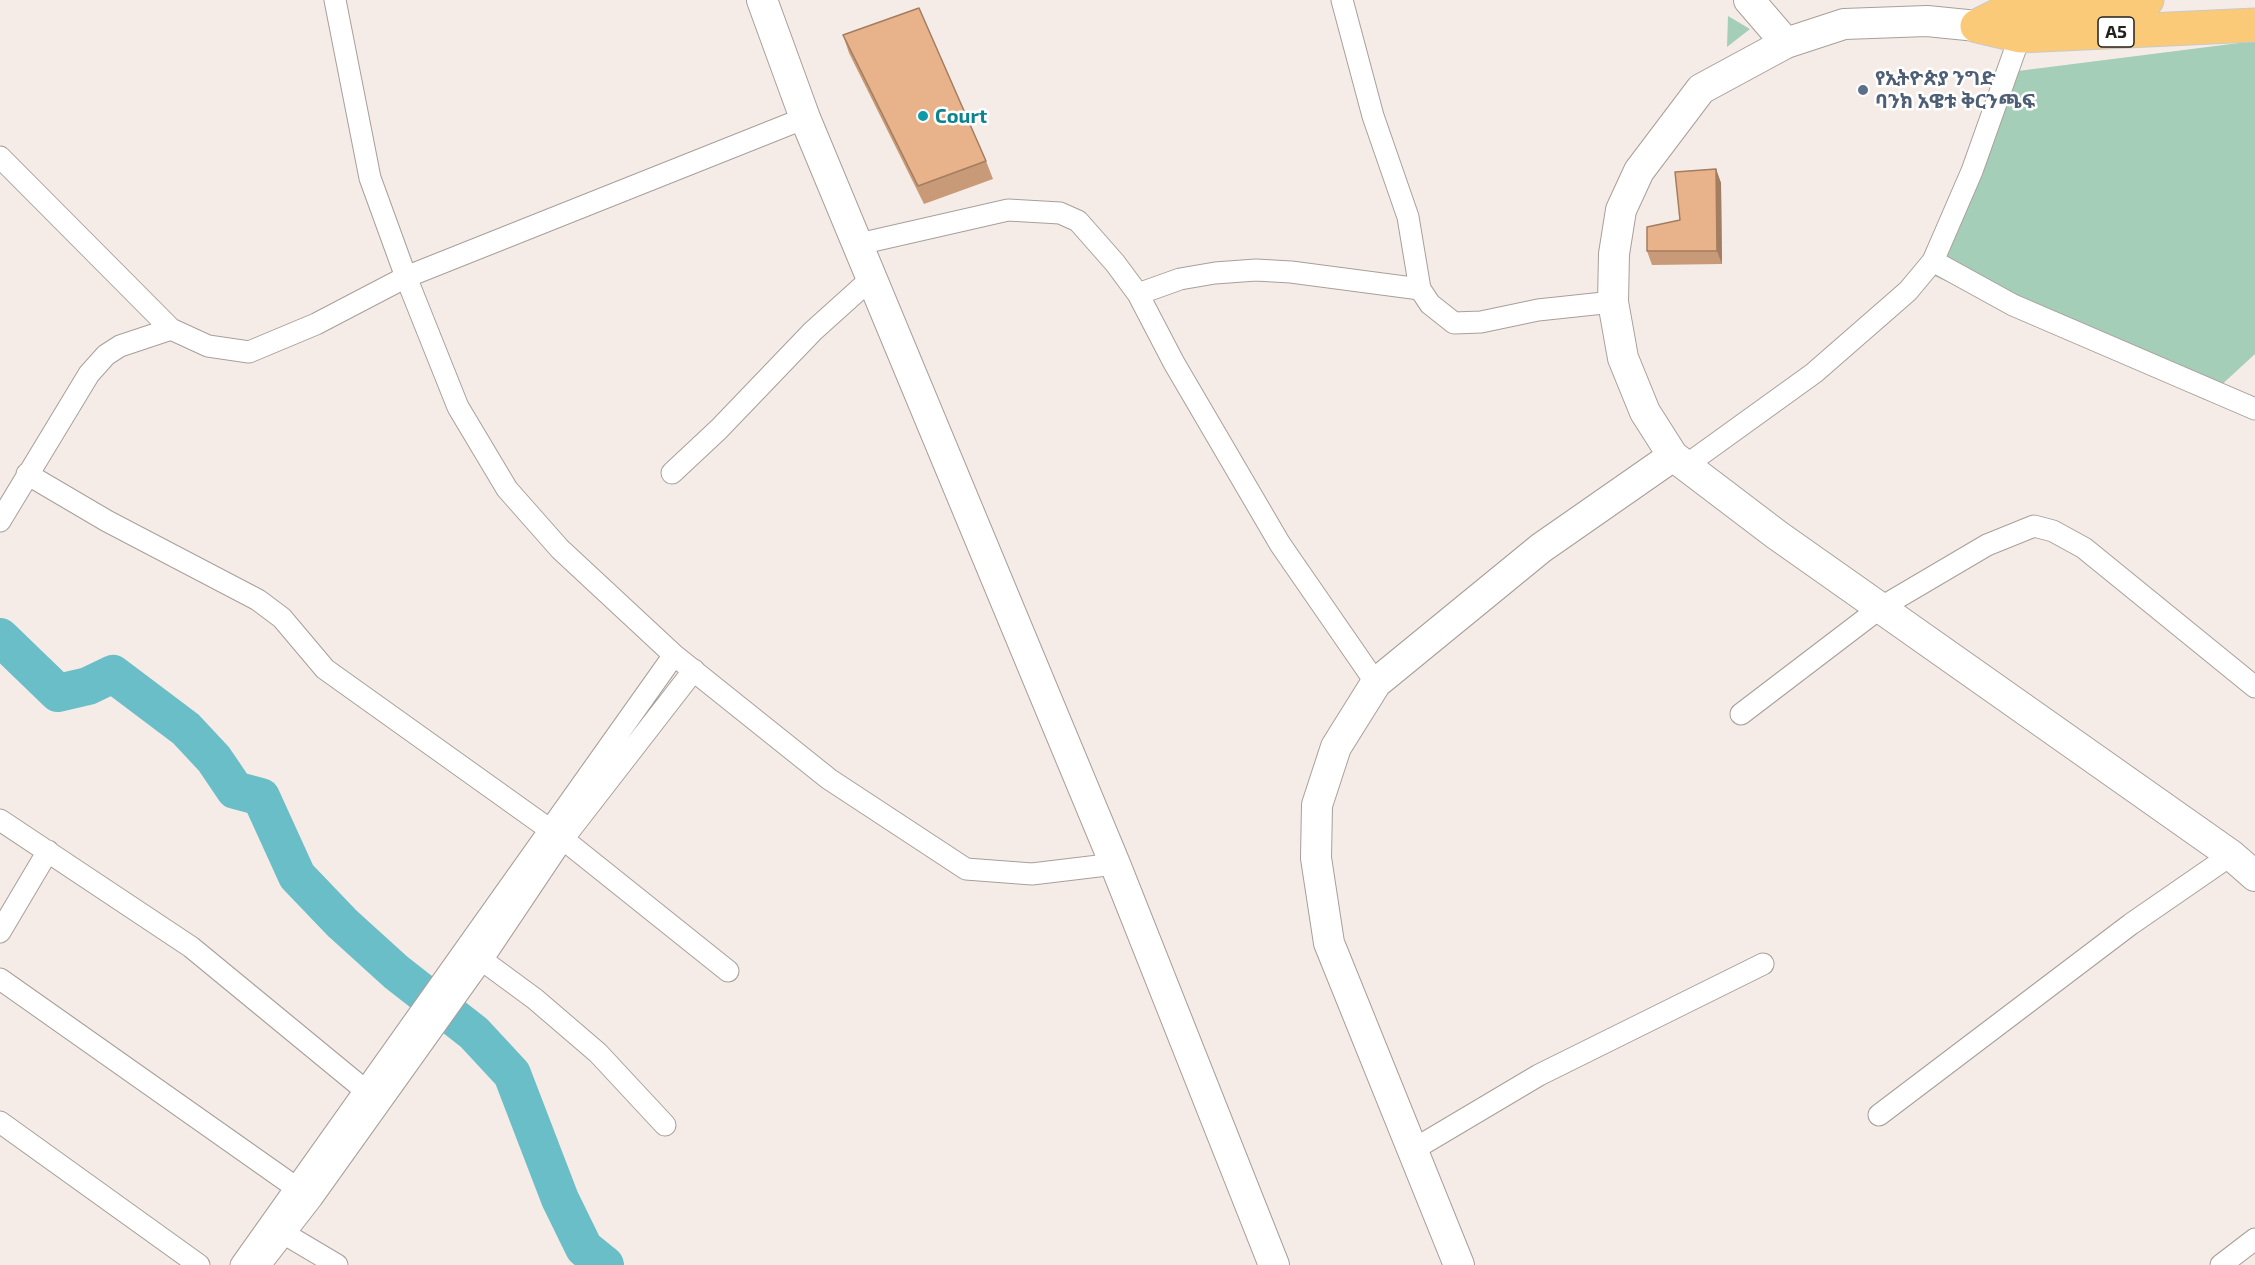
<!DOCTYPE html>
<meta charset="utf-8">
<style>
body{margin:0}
canvas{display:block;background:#f5ece7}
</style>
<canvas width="2255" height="1265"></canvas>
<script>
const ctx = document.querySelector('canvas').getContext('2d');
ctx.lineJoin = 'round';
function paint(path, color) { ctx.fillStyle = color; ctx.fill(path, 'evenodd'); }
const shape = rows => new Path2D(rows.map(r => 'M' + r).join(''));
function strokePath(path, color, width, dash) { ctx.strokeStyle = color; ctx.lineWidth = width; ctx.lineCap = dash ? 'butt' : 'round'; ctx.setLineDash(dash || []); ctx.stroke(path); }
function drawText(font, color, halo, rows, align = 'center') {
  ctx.font = font + ' "Exo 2","Noto Sans Ethiopic",sans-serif'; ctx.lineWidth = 5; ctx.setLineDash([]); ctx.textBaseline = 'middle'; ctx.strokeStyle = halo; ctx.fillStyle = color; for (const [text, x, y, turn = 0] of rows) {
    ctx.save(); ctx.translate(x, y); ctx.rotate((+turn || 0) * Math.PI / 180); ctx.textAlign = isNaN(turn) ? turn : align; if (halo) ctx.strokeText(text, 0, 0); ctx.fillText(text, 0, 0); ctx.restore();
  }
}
const green = shape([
 [1728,16,1750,29,1727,47],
 [2255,41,2255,354,2205,400,1917,268,2010,72]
]);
const river = shape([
 [0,637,58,693,88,686,113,674,186,729,214,759,235,790,261,797,297,876,342,923,396,972,474,1033,512,1074,560,1199,584,1248,605,1265]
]);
const street = shape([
 [335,0,370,178,406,277,458,407,507,489,560,549,674,655,829,779,966,869,1032,874,1115,864],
 [1342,0,1373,116,1408,217,1420,289,1430,304,1454,323,1481,322,1538,310,1613,302],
 [0,157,171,329,208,346,249,352,316,324,406,277,805,118],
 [859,244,1008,210,1060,213,1078,221,1115,263,1138,294,1174,363,1280,544,1376,683],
 [1933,261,2013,305,2255,409],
 [1138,294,1180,279,1215,273,1256,270,1291,272,1420,289],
 [1685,466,1814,373,1908,291,1933,261,1972,171,2020,36],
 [672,473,719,429,813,331,873,277],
 [27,474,107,521,258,600,282,618,325,669,563,839,728,971],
 [0,521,89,374,106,355,120,346,171,329],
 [1741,714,1880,608,1987,545,2034,526,2053,531,2084,548,2255,687],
 [0,820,191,947,377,1100],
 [0,932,48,851],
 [482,960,535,999,598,1053,665,1125],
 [0,979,308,1196],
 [1879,1115,2131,924,2231,855],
 [0,1122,199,1265],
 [1411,1151,1539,1075,1763,964],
 [273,1227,337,1265],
 [241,1265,674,655],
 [260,1265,312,1198,482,960,563,839,694,670],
 [2221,1265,2255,1239]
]);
const secondary = shape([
 [762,0,805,118,1115,864,1274,1265],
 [1749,0,1786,43],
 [1977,26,1927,21,1844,24,1786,43,1701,89,1639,171,1621,210,1614,254,1613,302,1623,358,1645,412,1673,456,1777,535,2231,855,2255,876],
 [1459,1265,1329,943,1316,858,1317,805,1336,747,1376,683,1541,548,1673,456]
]);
const highway = shape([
 [1977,26,2020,36,2255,25],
 [1977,26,2019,5,2147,0]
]);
const wall = shape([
 [843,35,986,161,993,179,924,204,849,53],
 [1716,169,1721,183,1722,264,1652,265,1647,251,1680,220]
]);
const shadedWall = shape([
 [1716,169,1721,183,1722,264,1717,251]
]);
const building = shape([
 [919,8,986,161,918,186,843,35,919,8],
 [1716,169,1717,251,1647,251,1647,227,1680,220,1675,172,1716,169]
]);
const markers = [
 [1863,90,6,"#5c6f8a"],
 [923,116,6,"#0f9aa8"]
];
const shields = [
 [2116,32,36]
];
const shieldNames = [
 ["A5",2116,32]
];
const serviceNames = [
 ["የኢትዮጵያ ንግድ",1875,78],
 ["ባንክ አዌቱ ቅርንጫፍ",1875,101]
];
const cultureNames = [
 ["Court",935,116]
];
paint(green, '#a4ceb8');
strokePath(river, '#6abec8', 38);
strokePath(street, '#a89f9b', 23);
strokePath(secondary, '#a89f9b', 32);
strokePath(highway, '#cac9c9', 35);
strokePath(street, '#fff', 21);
strokePath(secondary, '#fff', 30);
strokePath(highway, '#fbca78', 33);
paint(wall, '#c89a77');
paint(shadedWall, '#a27d61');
paint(building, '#e8b38a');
strokePath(building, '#a27d61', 1.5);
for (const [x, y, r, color] of markers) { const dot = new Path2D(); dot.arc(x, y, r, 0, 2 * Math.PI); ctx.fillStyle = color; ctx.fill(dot); strokePath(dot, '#fff', 2); }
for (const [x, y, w] of shields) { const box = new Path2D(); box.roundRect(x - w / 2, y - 15, w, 30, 4.5); ctx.fillStyle = '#fff'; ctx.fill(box); strokePath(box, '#23201e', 1.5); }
drawText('bold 18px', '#23201e', null, shieldNames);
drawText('bold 20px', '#4e5e75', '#fff', serviceNames, 'left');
drawText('bold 20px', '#0d838f', '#fff', cultureNames, 'left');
</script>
